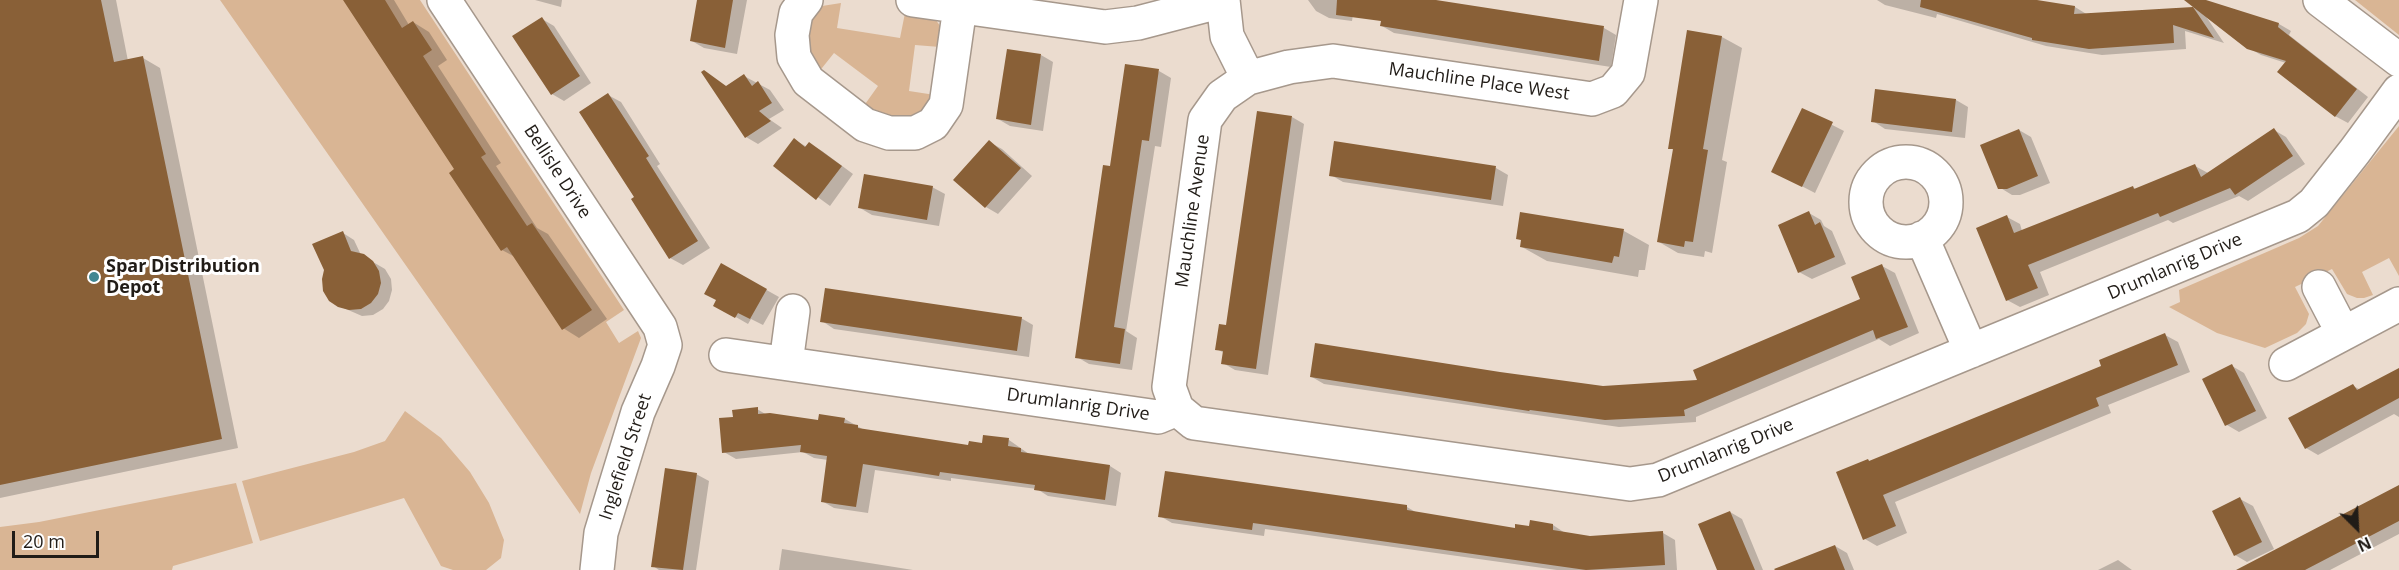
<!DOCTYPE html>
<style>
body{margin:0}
#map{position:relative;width:2399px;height:570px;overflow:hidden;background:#ebdccf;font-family:"Open Sans",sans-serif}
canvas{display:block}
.north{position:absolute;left:2327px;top:498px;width:60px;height:60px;-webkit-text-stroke:4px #fff;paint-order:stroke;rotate:156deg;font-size:16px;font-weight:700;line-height:24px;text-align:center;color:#211c17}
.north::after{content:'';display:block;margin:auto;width:21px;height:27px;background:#211c17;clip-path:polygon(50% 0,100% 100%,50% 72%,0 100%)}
.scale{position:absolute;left:12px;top:531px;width:87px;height:27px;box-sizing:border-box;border:3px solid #211c17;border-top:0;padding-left:8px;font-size:18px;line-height:21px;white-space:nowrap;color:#211c17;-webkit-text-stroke:4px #fff;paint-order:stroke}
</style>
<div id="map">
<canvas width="2399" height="570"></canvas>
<div class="north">N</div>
<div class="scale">20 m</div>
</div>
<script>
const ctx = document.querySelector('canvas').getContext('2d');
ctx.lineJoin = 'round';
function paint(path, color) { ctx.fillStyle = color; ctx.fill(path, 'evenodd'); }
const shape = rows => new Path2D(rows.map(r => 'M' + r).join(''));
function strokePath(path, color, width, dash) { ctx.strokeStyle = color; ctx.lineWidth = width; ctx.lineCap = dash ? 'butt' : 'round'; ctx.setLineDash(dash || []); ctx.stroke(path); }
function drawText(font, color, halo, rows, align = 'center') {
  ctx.font = font + ' "Open Sans",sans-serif'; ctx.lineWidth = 6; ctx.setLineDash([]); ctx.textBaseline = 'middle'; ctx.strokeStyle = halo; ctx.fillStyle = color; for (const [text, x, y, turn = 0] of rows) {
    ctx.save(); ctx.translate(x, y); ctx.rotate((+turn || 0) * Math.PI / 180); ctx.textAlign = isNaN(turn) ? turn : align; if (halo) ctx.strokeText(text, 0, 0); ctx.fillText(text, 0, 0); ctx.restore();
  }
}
const green = shape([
 [220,0,420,0,624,310,606,322,619,343,638,331,641,338,591,473,580,514],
 [2355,0,2399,0,2399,35],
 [841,3,837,28,900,38,905,13,933,16,943,30,940,47,915,45,909,91,935,95,923,117,898,123,863,107,878,86,834,53,818,73,809,58,806,41,813,13,822,6],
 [2399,126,2399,276,2389,258,2362,272,2373,295,2364,298,2357,298,2347,294,2332,269,2295,287,2309,314,2306,324,2297,333,2265,348,2217,333,2169,307,2180,302,2179,290,2299,238,2318,226],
 [405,411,441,438,470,472,489,503,504,540,501,558,486,570,453,570,441,566,404,498,260,541,242,481,354,452,385,441],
 [236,483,253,543,173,566,172,570,0,570,0,527,39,522]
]);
const shadow = shape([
 [0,0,116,0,128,61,143,58,160,68,238,448,0,498],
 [345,0,394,0,409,25,413,22,429,32,447,60,438,66,501,163,496,166,537,228,548,234,607,319,579,338,563,328,515,257,502,250,456,170],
 [535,0,562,0,561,7],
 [699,0,747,0,737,54,704,48,692,41],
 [1308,0,1355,0,1352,21,1329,18,1316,11],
 [1386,0,1427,0,1604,28,1616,35,1611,67,1394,33,1382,26],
 [1877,0,2022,0,2075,7,2088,15,2197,8,2186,0,2201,0,2279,24,2291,31,2289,35,2368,97,2348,123,2335,116,2286,63,2261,55,2247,47,2205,15,2224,43,2185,31,2186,49,2102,55,2046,46,1937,14,1936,18,1885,5],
 [542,19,554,26,591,83,564,101,552,94],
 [1689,31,1722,37,1742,48,1722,160,1727,162,1712,253,1705,251,1704,257,1678,253,1659,242,1674,150,1670,148],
 [1041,55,1053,62,1043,131,1010,126,998,119],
 [1159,71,1171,78,1161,147,1155,146,1126,331,1137,338,1132,370,1089,364,1077,357,1111,168],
 [704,72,727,87,744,76,770,90,784,110,769,119,782,128,758,144,746,137],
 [1876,90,1956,100,1968,107,1965,138,1885,129,1873,121],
 [608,95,621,102,660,164,657,166,710,248,683,265,670,258,636,197],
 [1803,110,1844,131,1815,193,1786,178],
 [1292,117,1304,124,1268,375,1235,370,1223,363,1224,353,1217,349,1227,326],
 [2019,130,2031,137,2050,183,2020,195,2012,195,1999,187],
 [2274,130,2286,137,2305,164,2248,201,2239,196,2173,223,2168,220,2040,272,2049,295,2020,307,2007,300,2007,217,2020,224,2022,231,2133,187,2137,190,2195,166,2208,173],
 [795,140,807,147,810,144,822,151,853,174,830,206,775,166],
 [989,142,1002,149,1032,176,998,214,986,207],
 [1496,168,1508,175,1503,206,1343,182,1331,175],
 [932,187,945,194,939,226,872,215,860,208],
 [1809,213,1821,220,1824,226,1832,231,1846,264,1812,279,1799,272],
 [1624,231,1649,245,1645,270,1639,270,1638,277,1547,261,1522,247,1523,241,1517,238],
 [343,233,354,240,361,255,385,269,391,279,392,290,389,301,383,309,373,315,362,316,339,306],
 [722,265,779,297,763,325,751,319,748,324,715,305,718,300],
 [1882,266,1895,273,1919,333,1890,346,1879,339,1696,417,1696,422,1619,427,1324,384,1312,377,1603,387,1699,381,1862,300],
 [1021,318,1033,325,1029,357,834,329,822,321],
 [2165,335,2178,342,2190,372,2108,405,2111,413,1895,502,1907,533,1877,546,1865,539,1868,460,1871,462,2103,367],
 [2232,366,2244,373,2267,418,2239,432,2227,425],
 [2399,370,2399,417,2394,414,2318,455,2306,448,2353,386,2361,390],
 [757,409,767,415,820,422,832,417,845,419,864,430,969,447,1009,440,1029,454,1110,466,1121,473,1116,506,1048,496,1037,489,951,478,951,481,875,470,868,513,834,508,822,501,828,460,814,458,803,452,736,459,724,452,735,418],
 [696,474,709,481,696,570,659,570,653,566],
 [2399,488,2399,534,2330,570,2275,570],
 [2240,499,2253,506,2274,549,2247,562,2235,555],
 [1407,507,1419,514,1516,529,1553,525,1565,533,1590,537,1663,533,1675,540,1677,570,1557,570,1265,529,1264,536,1172,523,1160,516],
 [1730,512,1742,519,1763,570,1718,570],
 [1835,546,1847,553,1854,570,1802,570],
 [782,549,913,570,779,570],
 [2118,560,2132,570,2098,570]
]);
const building = shape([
 [0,0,101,0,114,62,143,56,222,439,0,485],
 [343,0,385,0,402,28,413,21,432,50,423,56,486,154,481,157,527,226,532,223,592,310,562,330,507,247,501,251,449,173,454,169],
 [697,0,733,0,725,48,690,41],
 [1337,0,1436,0,1604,26,1599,61,1380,26,1381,21,1336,15],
 [1921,0,2037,0,2075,6,2074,14,2193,7,2184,0,2206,0,2279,23,2278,27,2357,89,2335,117,2277,72,2286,61,2247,49,2193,7,2214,38,2173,25,2174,43,2089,49,2032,40,2032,38,1920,7],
 [542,17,580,76,551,95,512,36],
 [1687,30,1722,36,1703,149,1708,150,1693,242,1685,241,1684,247,1657,242,1673,149,1668,149],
 [1007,49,1041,54,1031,125,996,119],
 [1125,64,1159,69,1149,141,1142,140,1114,327,1125,329,1120,364,1075,358,1103,165,1110,166],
 [704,70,726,86,744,74,752,86,758,81,772,103,759,111,771,121,745,138,701,72],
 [1875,89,1956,99,1952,132,1871,122],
 [608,93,649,156,646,158,698,241,669,259,631,199,634,197,579,112],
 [1802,108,1833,122,1802,187,1771,172],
 [1257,111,1292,116,1256,369,1221,364,1223,351,1215,350,1219,324,1226,325],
 [2274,128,2293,156,2235,195,2230,188,2160,217,2158,213,2028,265,2038,288,2006,301,1976,228,2007,215,2014,233,2133,186,2134,189,2195,164,2201,177],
 [2019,129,2038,176,2007,189,1998,189,1980,145],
 [794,138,805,147,809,142,842,166,816,200,773,166],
 [989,140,1021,168,985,208,953,180],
 [1334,141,1496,166,1491,200,1329,176],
 [864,174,933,186,927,220,858,208],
 [1809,211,1815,225,1820,222,1835,257,1798,273,1778,225],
 [1520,212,1624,229,1619,257,1614,256,1612,263,1520,247,1521,240,1516,239],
 [343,231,351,251,364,254,373,261,379,271,381,283,378,294,371,303,361,309,349,310,338,307,329,301,323,291,322,279,324,270,312,244],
 [721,263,767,289,750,319,738,313,735,318,713,306,716,300,704,294],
 [1882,264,1908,327,1876,339,1873,330,1684,410,1685,416,1605,420,1530,410,1529,411,1310,377,1315,343,1500,372,1603,386,1697,380,1693,370,1860,299,1851,277],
 [825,288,1022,317,1017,351,820,322],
 [2165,333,2178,365,2096,398,2099,406,1883,495,1896,526,1863,540,1836,472,1868,459,1869,461,2101,366,2099,360],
 [2232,364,2256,411,2225,426,2202,379],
 [2399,368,2399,398,2305,449,2288,418,2353,384,2357,390],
 [758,407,758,414,770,413,818,420,819,414,845,418,844,423,858,425,858,428,968,445,969,441,982,443,983,435,1009,438,1008,446,1021,448,1021,452,1110,465,1105,500,1034,490,1035,485,940,472,939,476,863,464,856,507,821,502,827,456,800,452,801,445,722,453,719,418,733,417,732,410],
 [665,468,697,473,683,570,651,567],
 [1165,471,1407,505,1407,510,1515,528,1515,524,1529,526,1530,520,1553,524,1553,530,1590,536,1663,531,1665,565,1586,570,1253,523,1252,530,1158,517],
 [2399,485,2399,521,2305,570,2236,570],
 [2240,497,2262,542,2234,556,2212,511],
 [1730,511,1744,544,1755,570,1717,570,1698,524],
 [1835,545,1845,570,1775,570,1774,569]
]);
const minor = shape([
 [444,0,660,327,665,345,658,366,638,412,601,533,597,570],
 [806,0,796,13,792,35,794,57,808,81,865,125,889,133,915,133,933,124,946,105,960,7],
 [913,0,1105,27,1138,23,1207,5,1222,5],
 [1223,0,1227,36,1248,78],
 [2320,0,2399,60],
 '1866 202a40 40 0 1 1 80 0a40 40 0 1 1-80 0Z',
 [1922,238,1971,351],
 [2319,287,2343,333],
 [726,355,1158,417,1177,409,1194,423,1630,484,1658,480,2298,216,2314,203,2355,151,2399,91],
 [786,363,793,311],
 [2286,364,2399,304],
 [1177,409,1169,387,1205,120,1222,96,1248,78,1289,67,1333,61,1592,99,1613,91,1628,73,1641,0]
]);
const markers = [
 [94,277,6,"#418792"]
];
const streetNames = [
 ["Mauchline Place West",1479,82,8],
 ["Bellisle Drive",557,172,57],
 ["Mauchline Avenue",1193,211,-82],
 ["Drumlanrig Drive",2175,267,-23],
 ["Drumlanrig Drive",1078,405,8],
 ["Drumlanrig Drive",1726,451,-22],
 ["Inglefield Street",626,457,-72]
];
const poiNames = [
 ["Spar Distribution",106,267],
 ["Depot",106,288]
];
paint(green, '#d9b594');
paint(shadow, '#0003');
paint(building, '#896037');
strokePath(minor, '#a6988c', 36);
strokePath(minor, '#fff', 33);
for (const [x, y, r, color] of markers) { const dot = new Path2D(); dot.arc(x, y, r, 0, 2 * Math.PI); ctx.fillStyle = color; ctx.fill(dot); strokePath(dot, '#fff', 2); }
drawText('18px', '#211c17', '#fff', streetNames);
drawText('bold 18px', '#211c17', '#fff', poiNames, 'left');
</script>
